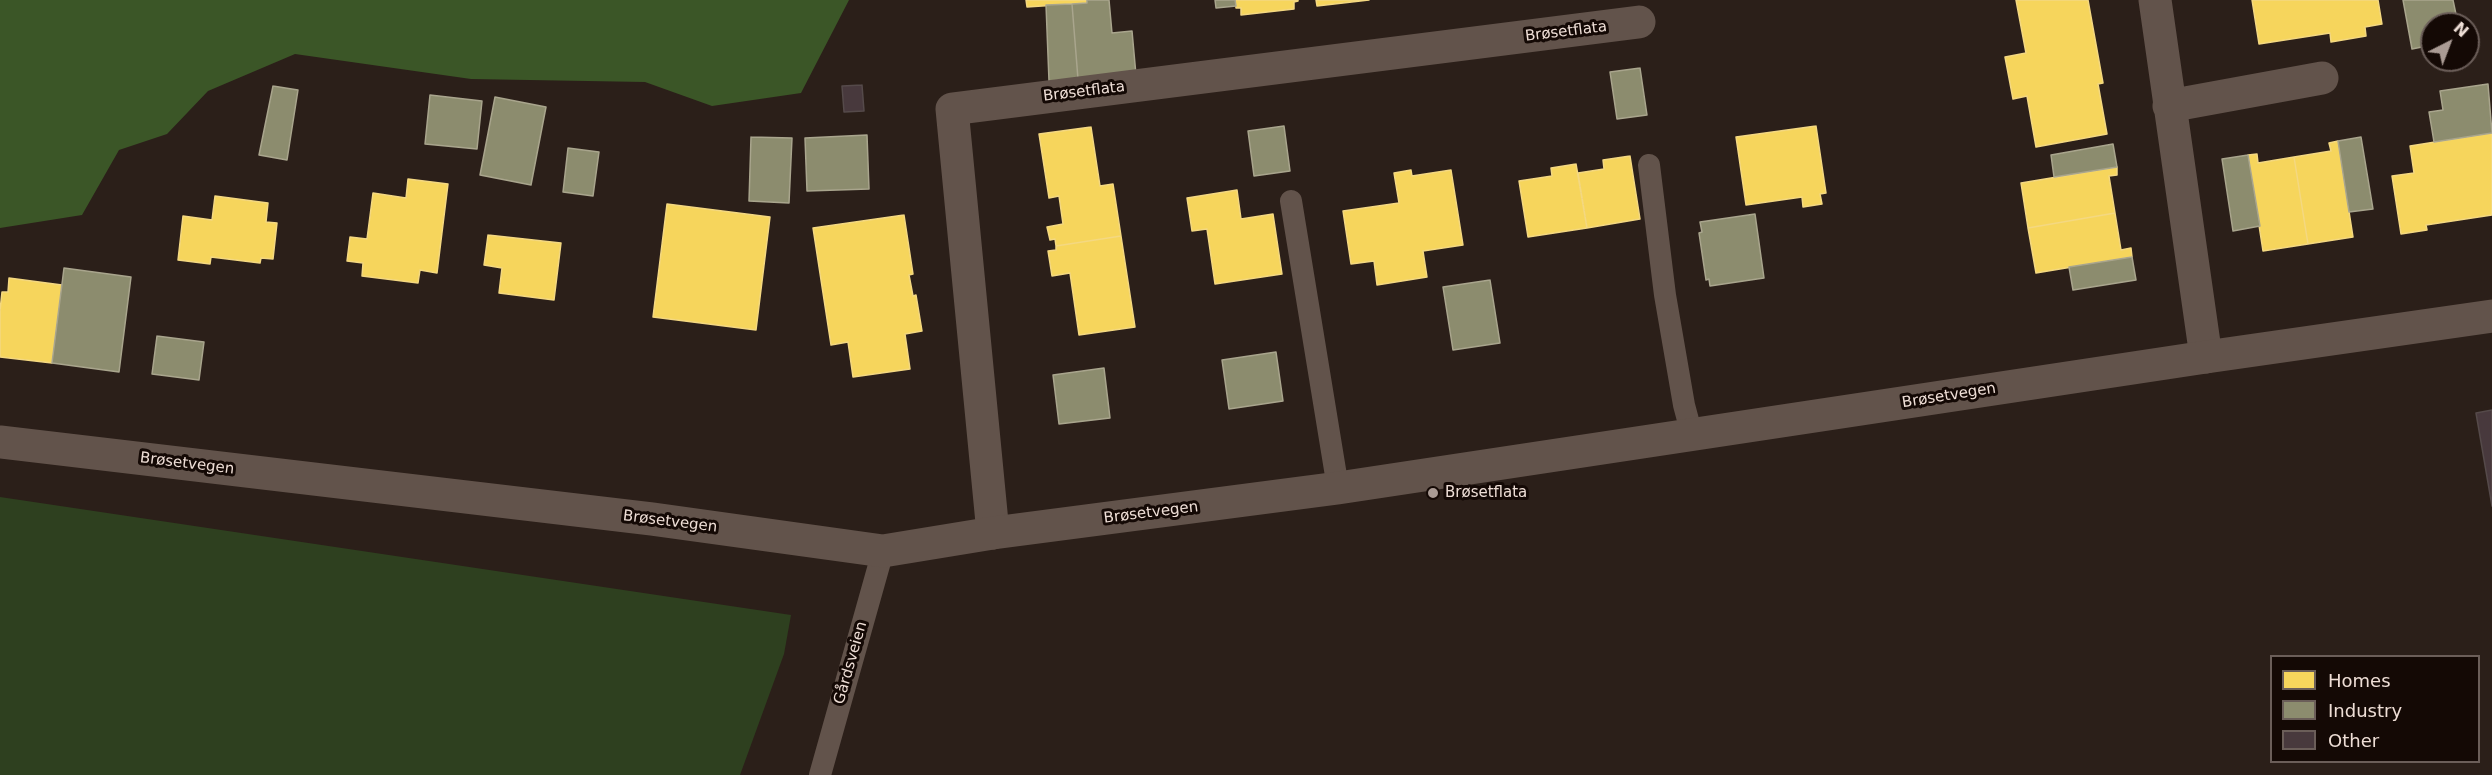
<!DOCTYPE html>
<meta charset="utf-8">
<style>
body{margin:0}
#map{position:relative;width:2492px;height:775px;overflow:hidden;background:#2b1f19;font-family:"DejaVu Sans",sans-serif}
canvas{display:block}
.legend{position:absolute;left:2270px;top:655px;width:210px;height:108px;box-sizing:border-box;background:#140905;border:2px solid #6b5e59;margin:0;padding:8px 10px;list-style:none;font-size:18px;color:#eeded6}
.legend li{display:flex;align-items:center;gap:12px;height:30px}
.legend b{width:30px;border:2px solid #6b5e59}
.north{position:absolute;left:2420px;top:12px;width:60px;height:60px;box-sizing:border-box;background:#140905;border:2px solid #6b5e59;border-radius:50%;rotate:42deg;font-size:16px;font-weight:700;line-height:24px;text-align:center;color:#eeded6}
.north::after{content:'';display:block;margin:auto;width:21px;height:27px;background:#aa9b94;clip-path:polygon(50% 0,100% 100%,50% 72%,0 100%)}
</style>
<div id="map">
<canvas width="2492" height="775"></canvas>
<ul class="legend">
<li><b style="height:16px;background:#f6d55c"></b>Homes</li>
<li><b style="height:16px;background:#8c8c6e"></b>Industry</li>
<li><b style="height:16px;background:#48393d"></b>Other</li>
</ul>
<div class="north">N</div>
</div>
<script>
const ctx = document.querySelector('canvas').getContext('2d');
ctx.lineJoin = 'round';
function paint(path, color) { ctx.fillStyle = color; ctx.fill(path, 'evenodd'); }
const shape = rows => new Path2D(rows.map(r => 'M' + r).join(''));
function strokePath(path, color, width, dash) { ctx.strokeStyle = color; ctx.lineWidth = width; ctx.lineCap = dash ? 'butt' : 'round'; ctx.setLineDash(dash || []); ctx.stroke(path); }
function drawText(font, color, halo, rows, align = 'center') {
  ctx.font = font + ' "DejaVu Sans",sans-serif'; ctx.lineWidth = 6; ctx.setLineDash([]); ctx.textBaseline = 'middle'; ctx.strokeStyle = halo; ctx.fillStyle = color; for (const [text, x, y, turn = 0] of rows) {
    ctx.save(); ctx.translate(x, y); ctx.rotate((+turn || 0) * Math.PI / 180); ctx.textAlign = isNaN(turn) ? turn : align; if (halo) ctx.strokeText(text, 0, 0); ctx.fillText(text, 0, 0); ctx.restore();
  }
}
const green = shape([
 [0,497,791,615,784,654,740,775,0,775]
]);
const forest = shape([
 [0,0,849,0,801,93,712,106,645,82,471,79,295,54,208,91,167,134,119,150,82,215,0,228]
]);
const homes = shape([
 [1026,0,1087,0,1087,3,1027,7,1026,0],
 [1235,0,1298,0,1298,1,1294,2,1294,9,1241,15,1241,8,1236,8,1235,0],
 [1316,0,1369,0,1317,6,1316,0],
 [2016,0,2088,0,2103,83,2098,84,2107,134,2036,147,2027,96,2013,99,2005,57,2026,53,2016,0],
 [2252,0,2378,0,2382,24,2365,27,2366,36,2331,42,2330,33,2259,44,2252,0],
 [1816,126,1826,193,1820,194,1822,204,1803,207,1802,197,1746,205,1736,137,1816,126],
 [1091,127,1100,186,1113,184,1121,236,1056,246,1055,239,1050,240,1047,227,1063,224,1059,196,1049,198,1039,134,1091,127],
 [2492,133,2492,215,2426,225,2427,230,2401,234,2392,176,2414,173,2410,146,2492,133],
 [2338,141,2353,237,2308,244,2294,157,2331,151,2329,143,2338,141],
 [2257,154,2258,163,2294,157,2308,244,2263,251,2248,155,2257,154],
 [1630,156,1640,219,1587,228,1578,173,1604,169,1603,160,1630,156],
 [1576,164,1587,228,1528,237,1519,181,1552,176,1551,168,1576,164],
 [2117,167,2117,175,2109,176,2115,213,2028,228,2021,183,2117,167],
 [1411,170,1412,176,1451,170,1463,245,1423,251,1427,277,1377,285,1374,261,1351,264,1343,211,1399,203,1394,173,1411,170],
 [408,179,448,184,437,273,420,270,418,283,362,276,363,263,347,261,350,237,367,239,373,193,406,198,408,179],
 [1237,190,1241,219,1273,214,1282,274,1215,284,1207,229,1192,231,1187,198,1237,190],
 [215,196,268,203,266,222,277,223,273,259,261,258,260,263,211,257,210,264,178,260,183,216,212,220,215,196],
 [667,204,770,217,756,330,653,317,667,204],
 [2115,213,2121,250,2131,248,2132,257,2036,273,2028,228,2115,213],
 [904,215,913,274,909,275,913,296,916,295,922,331,905,334,910,369,853,377,848,342,831,345,813,228,904,215],
 [488,235,561,243,554,300,499,293,502,268,484,265,488,235],
 [1121,236,1135,327,1079,335,1070,273,1052,276,1048,251,1056,250,1056,246,1121,236],
 [9,278,62,285,52,363,0,357,0,311,2,292,8,292,9,278]
]);
const industry = shape([
 [1087,0,1109,0,1112,33,1132,31,1136,75,1078,79,1072,4,1087,3,1087,0],
 [1215,0,1235,0,1236,6,1216,8,1215,0],
 [2403,0,2453,0,2458,24,2432,24,2432,45,2412,49,2403,0],
 [1072,4,1078,79,1049,81,1046,5,1072,4],
 [1640,68,1647,115,1617,119,1610,72,1640,68],
 [2488,84,2492,133,2434,142,2429,112,2443,110,2440,91,2488,84],
 [273,86,298,90,287,160,259,155,273,86],
 [430,95,482,101,477,149,425,144,430,95],
 [495,97,546,107,531,185,480,175,495,97],
 [1284,126,1290,171,1254,176,1248,131,1284,126],
 [867,135,869,189,807,191,805,138,867,135],
 [751,137,792,138,789,203,749,201,751,137],
 [2361,137,2373,209,2349,212,2338,141,2361,137],
 [2113,144,2117,167,2054,177,2051,155,2113,144],
 [568,148,599,152,593,196,563,192,568,148],
 [2248,155,2260,226,2233,231,2222,159,2248,155],
 [1755,214,1764,278,1710,286,1709,279,1706,280,1699,233,1702,232,1700,222,1755,214],
 [2132,257,2136,280,2073,290,2069,267,2132,257],
 [64,268,131,277,119,372,52,363,64,268],
 [1490,280,1500,343,1453,350,1443,287,1490,280],
 [157,336,204,342,199,380,152,374,157,336],
 [1276,352,1283,401,1229,409,1222,360,1276,352],
 [1104,368,1110,418,1059,424,1053,375,1104,368]
]);
const building = shape([
 [862,85,864,111,844,112,842,86,862,85],
 [2492,410,2492,506,2476,413,2492,410]
]);
const service = shape([
 [1649,165,1665,295,1684,405,1692,435],
 [1291,201,1338,488],
 [820,775,883,551]
]);
const minor = shape([
 [2155,0,2206,357],
 [2169,106,2322,78],
 [993,533,952,109,1639,22]
]);
const tertiary = shape([
 [0,442,652,519,883,551,993,533,1338,488,2206,357,2492,316]
]);
const markers = [
 [1433,493,6,"#aa9b94"]
];
const streetNames = [
 ["Brøsetflata",1566,32,-7],
 ["Brøsetflata",1084,92,-7],
 ["Brøsetvegen",1949,396,-9],
 ["Brøsetvegen",187,464,7],
 ["Brøsetvegen",1151,513,-7],
 ["Brøsetvegen",670,522,7],
 ["Gårdsveien",851,663,-74]
];
const poiNames = [
 ["Brøsetflata",1445,493]
];
paint(green, '#2e401f');
paint(forest, '#3b5627');
paint(homes, '#f6d55c');
strokePath(homes, '#f4d881', 1.5);
paint(industry, '#8c8c6e');
strokePath(industry, '#a9a58d', 1.5);
paint(building, '#48393d');
strokePath(building, '#554a4a', 1.5);
strokePath(service, '#62534b', 22);
strokePath(minor, '#62534b', 33);
strokePath(tertiary, '#62534b', 33);
for (const [x, y, r, color] of markers) { const dot = new Path2D(); dot.arc(x, y, r, 0, 2 * Math.PI); ctx.fillStyle = color; ctx.fill(dot); strokePath(dot, '#140905', 2); }
drawText('15px', '#eeded6', '#140905', streetNames);
drawText('15px', '#eeded6', '#140905', poiNames, 'left');
</script>
